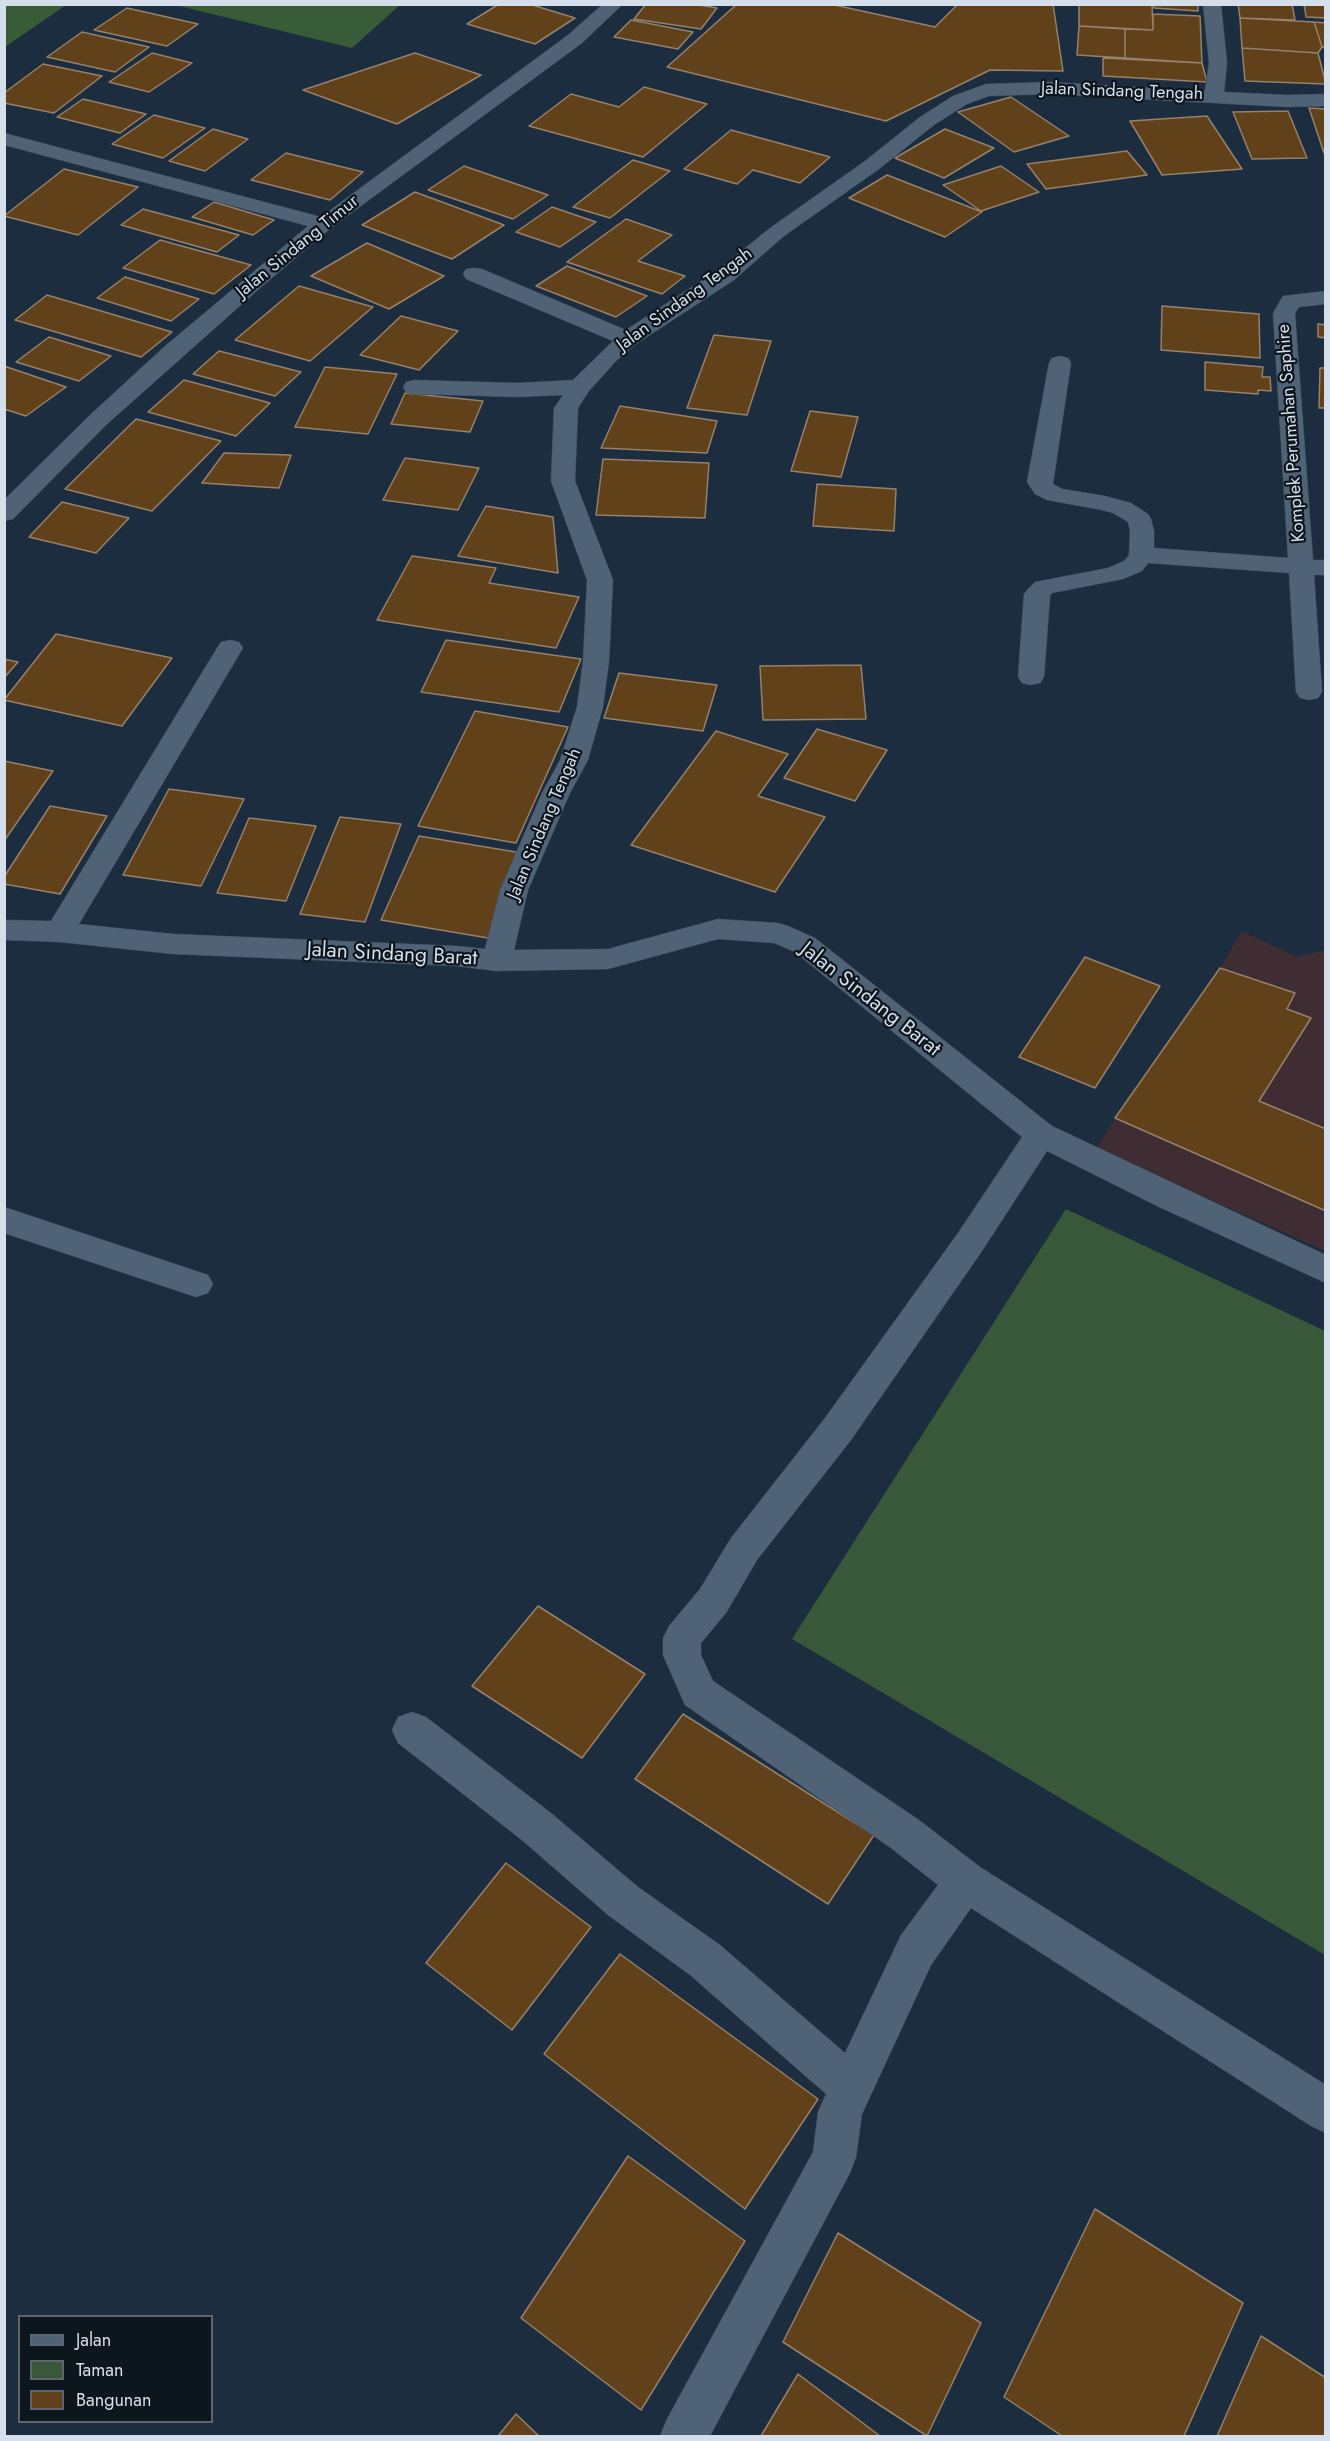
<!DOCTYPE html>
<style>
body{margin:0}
#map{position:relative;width:1330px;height:2441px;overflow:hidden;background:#1c2d3f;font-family:Jost,sans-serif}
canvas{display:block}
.frame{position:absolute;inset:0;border:6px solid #d4dfeb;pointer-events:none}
.legend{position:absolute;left:18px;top:2315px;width:195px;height:108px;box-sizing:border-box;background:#0d151d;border:2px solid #5d666f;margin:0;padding:8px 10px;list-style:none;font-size:18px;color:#d4dfeb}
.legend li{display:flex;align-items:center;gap:12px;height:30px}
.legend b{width:30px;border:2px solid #5d666f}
</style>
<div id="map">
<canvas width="1330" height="2441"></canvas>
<div class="frame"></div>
<ul class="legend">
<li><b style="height:8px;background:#4f6276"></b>Jalan</li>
<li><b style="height:16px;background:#395839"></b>Taman</li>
<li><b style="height:16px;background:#614119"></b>Bangunan</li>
</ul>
</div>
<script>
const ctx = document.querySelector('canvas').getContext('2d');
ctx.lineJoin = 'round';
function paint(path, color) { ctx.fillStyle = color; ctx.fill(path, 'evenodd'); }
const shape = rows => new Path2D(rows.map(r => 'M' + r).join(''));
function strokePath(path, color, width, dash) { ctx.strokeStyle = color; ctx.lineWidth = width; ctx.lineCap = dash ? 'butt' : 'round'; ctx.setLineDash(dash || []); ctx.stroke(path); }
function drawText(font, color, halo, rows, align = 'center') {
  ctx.font = font + ' Jost,sans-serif'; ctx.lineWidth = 4.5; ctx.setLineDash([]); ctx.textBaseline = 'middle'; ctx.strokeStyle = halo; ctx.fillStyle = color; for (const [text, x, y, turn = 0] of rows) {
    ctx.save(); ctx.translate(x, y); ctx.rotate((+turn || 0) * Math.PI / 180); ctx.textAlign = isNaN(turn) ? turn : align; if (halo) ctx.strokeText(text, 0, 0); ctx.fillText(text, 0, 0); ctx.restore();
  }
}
const education = shape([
 [1242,931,1297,957,1325,950,1325,1251,1097,1149,1115,1118,1220,968]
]);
const green = shape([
 [1066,1209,1325,1331,1325,1955,792,1639]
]);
const forest = shape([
 [5,4,66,4,66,5,5,47],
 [175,5,400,5,352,48]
]);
const building = shape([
 [499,4,529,4,575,18,535,44,467,24,499,4],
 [646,4,692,4,717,8,701,29,634,19,646,4],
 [737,4,830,4,935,27,958,4,1053,4,1063,71,990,70,886,121,667,67,737,4],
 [1079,4,1152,4,1153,30,1079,26,1079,4],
 [1154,4,1198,4,1198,11,1154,8,1154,4],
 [1238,4,1292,4,1295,20,1240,18,1238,4],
 [1304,4,1326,4,1326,18,1306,17,1304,4],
 [127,8,198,24,167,46,94,30,127,8],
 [1153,14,1200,16,1202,63,1125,58,1125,29,1153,30,1153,14],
 [1240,18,1314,22,1322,47,1318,53,1242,48,1240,18],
 [631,20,693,32,678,49,614,37,631,20],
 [1314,22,1326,23,1326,48,1322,47,1314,22],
 [1079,26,1125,29,1125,58,1077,55,1079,26],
 [82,32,149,47,115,72,47,57,82,32],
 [1242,48,1318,53,1326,84,1245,81,1242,48],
 [152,53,192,63,149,92,109,82,152,53],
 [415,53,481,75,397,124,303,90,415,53],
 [1103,58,1202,63,1207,82,1103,76,1103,58],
 [43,64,102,76,54,113,4,103,4,93,43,64],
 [644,87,707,104,643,157,529,126,571,94,619,107,644,87],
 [1011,97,1069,136,1014,152,958,112,1011,97],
 [83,99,146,114,120,133,57,117,83,99],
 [1309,108,1326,109,1326,153,1324,153,1309,108],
 [1288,111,1307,158,1252,159,1233,112,1288,111],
 [154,115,205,128,163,158,112,144,154,115],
 [1207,116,1242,169,1162,175,1130,121,1207,116],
 [213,129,248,139,205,171,169,161,213,129],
 [945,129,994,148,944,178,895,158,945,129],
 [731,130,830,157,800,183,753,170,737,184,684,169,731,130],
 [1127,151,1147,175,1046,189,1027,164,1127,151],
 [286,153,363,172,330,200,251,180,286,153],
 [633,160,670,171,610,218,573,207,633,160],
 [464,166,548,195,513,219,428,190,464,166],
 [1001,166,1039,192,981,211,943,185,1001,166],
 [64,169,138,187,78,235,4,216,64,169],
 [887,175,982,212,945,237,849,198,887,175],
 [415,192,504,225,452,259,362,225,415,192],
 [214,202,274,220,253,235,192,217,214,202],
 [552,207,596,222,560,247,516,232,552,207],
 [143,209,239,235,217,252,121,225,143,209],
 [626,219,672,235,638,261,685,276,662,294,567,262,626,219],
 [160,240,251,265,214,294,123,268,160,240],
 [367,243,444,276,389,309,311,276,367,243],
 [567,266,647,296,616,317,536,286,567,266],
 [125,277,199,299,171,321,97,298,125,277],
 [299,286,373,307,310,361,235,340,299,286],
 [47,295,172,332,141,357,15,320,47,295],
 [1162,306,1259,314,1260,358,1161,350,1162,306],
 [401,316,458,331,419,370,360,355,401,316],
 [1318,324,1326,325,1326,338,1318,337,1318,324],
 [714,335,771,341,747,415,687,408,714,335],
 [49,337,111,356,79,381,16,362,49,337],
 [219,351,301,372,275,396,193,374,219,351],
 [1205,362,1263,367,1262,377,1270,377,1271,391,1258,390,1258,394,1205,390,1205,362],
 [4,366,66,387,26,416,4,409,4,366],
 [325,367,397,374,368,434,295,427,325,367],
 [1320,368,1326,368,1326,408,1319,408,1320,368],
 [184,380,270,403,236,436,148,412,184,380],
 [405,393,483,401,470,432,391,424,405,393],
 [620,406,717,421,707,453,601,448,620,406],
 [810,411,858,417,841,477,791,471,810,411],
 [136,419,221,441,152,511,65,489,136,419],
 [224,453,291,455,279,488,202,483,224,453],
 [405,458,479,468,458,510,383,500,405,458],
 [603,459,709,463,705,518,596,515,603,459],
 [817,484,896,489,894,531,813,526,817,484],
 [62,502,129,518,96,553,29,537,62,502],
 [486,506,553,517,558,573,458,556,486,506],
 [412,556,496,568,489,583,579,597,556,648,377,620,412,556],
 [56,634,172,658,122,726,4,700,56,634],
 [446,640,581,659,559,712,421,692,446,640],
 [4,659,18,662,4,678,4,659],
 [861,665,866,719,763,720,760,666,861,665],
 [619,673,717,685,703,731,604,718,619,673],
 [475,711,568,727,516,843,418,826,475,711],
 [817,729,887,750,855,801,784,778,817,729],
 [716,731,788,754,758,796,825,817,775,892,631,845,716,731],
 [4,761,53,771,4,841,4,761],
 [169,789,244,799,201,886,123,875,169,789],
 [50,806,107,816,60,894,4,884,4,877,50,806],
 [340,817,401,824,365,922,300,914,340,817],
 [249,818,316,826,286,901,217,893,249,818],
 [419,836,522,853,488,938,381,920,419,836],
 [1085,957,1160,986,1095,1088,1019,1057,1085,957],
 [1220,968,1295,993,1287,1009,1311,1018,1259,1101,1326,1129,1326,1211,1115,1118,1220,968],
 [538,1606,645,1674,582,1758,472,1686,538,1606],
 [683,1714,874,1835,828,1904,635,1779,683,1714],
 [506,1863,591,1927,512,2030,426,1963,506,1863],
 [620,1954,818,2099,745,2209,544,2054,620,1954],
 [628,2156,745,2241,641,2410,521,2318,628,2156],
 [1095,2209,1243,2303,1184,2436,1062,2436,1004,2397,1095,2209],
 [838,2233,981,2323,927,2436,783,2342,838,2233],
 [1261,2336,1326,2378,1326,2436,1217,2436,1261,2336],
 [798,2374,880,2436,761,2436,798,2374],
 [516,2414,539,2436,498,2436,516,2414]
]);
const street = shape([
 [603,4,623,4,582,43,331,228,260,288,106,425,13,519,4,521,4,500,90,415,164,347,308,226,4,145,4,133,321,217,568,35,603,4],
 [1203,4,1221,4,1227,63,1224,92,1287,95,1326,94,1326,106,1287,107,1049,94,989,96,967,104,934,125,879,169,784,236,734,280,636,344,617,360,589,391,578,408,575,481,613,580,609,661,603,707,588,760,570,793,528,890,514,950,608,949,718,919,778,923,788,926,815,938,1052,1126,1326,1255,1326,1283,1159,1207,1047,1151,982,1251,851,1440,757,1560,726,1613,701,1643,701,1655,713,1681,919,1820,980,1867,1326,2085,1326,2133,1311,2126,971,1908,931,1965,862,2114,856,2157,850,2173,710,2436,660,2436,667,2419,813,2152,818,2112,826,2094,690,1975,608,1915,523,1841,398,1743,392,1730,398,1717,412,1712,426,1717,551,1813,638,1887,720,1945,845,2053,901,1935,938,1885,891,1848,685,1705,663,1655,663,1638,669,1626,700,1589,731,1538,825,1418,958,1233,1022,1137,795,952,774,943,718,939,608,969,496,971,457,966,173,954,59,942,4,940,4,920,51,921,217,648,221,642,230,640,239,642,243,648,79,924,173,934,457,946,485,949,500,890,542,793,560,760,577,707,583,661,587,580,551,481,554,408,563,395,517,397,414,394,406,392,403,387,406,382,414,380,517,383,573,380,613,341,466,279,463,274,466,269,474,268,482,269,626,330,718,270,770,228,865,161,920,117,953,96,986,84,1049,82,1205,91,1209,63,1203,4],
 [1326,291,1326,304,1299,307,1295,313,1313,560,1326,560,1326,575,1314,575,1322,692,1318,698,1309,700,1300,698,1296,692,1289,573,1148,563,1142,571,1123,579,1052,593,1050,596,1044,677,1040,683,1031,685,1022,683,1018,677,1024,594,1028,589,1035,582,1108,568,1124,561,1129,555,1130,531,1128,522,1113,513,1102,510,1047,500,1035,494,1027,482,1049,363,1052,358,1060,356,1068,358,1071,363,1053,484,1062,489,1105,496,1131,503,1148,514,1151,519,1154,531,1154,548,1288,558,1273,313,1283,296,1326,291],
 [4,1207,208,1275,213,1284,208,1293,196,1297,4,1233,4,1207]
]);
const farStreetnames = [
 ["Jalan Sindang Tengah",1122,92,2],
 ["Jalan Sindang Timur",298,247,-39],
 ["Jalan Sindang Tengah",685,300,-36],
 ["Komplek Perumahan Saphire",1292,433,-94],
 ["Jalan Sindang Tengah",545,824,-67]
];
const streetNames = [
 ["Jalan Sindang Barat",392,955,3],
 ["Jalan Sindang Barat",870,1000,38]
];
paint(education, '#402d33');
paint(green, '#395839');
paint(forest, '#385c38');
paint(building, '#614119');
strokePath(building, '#95816c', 1.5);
strokePath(street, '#3b4a58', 1);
paint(street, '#4f6276');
drawText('18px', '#d4dfeb', '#0d151d', farStreetnames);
drawText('21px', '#d4dfeb', '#0d151d', streetNames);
</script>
